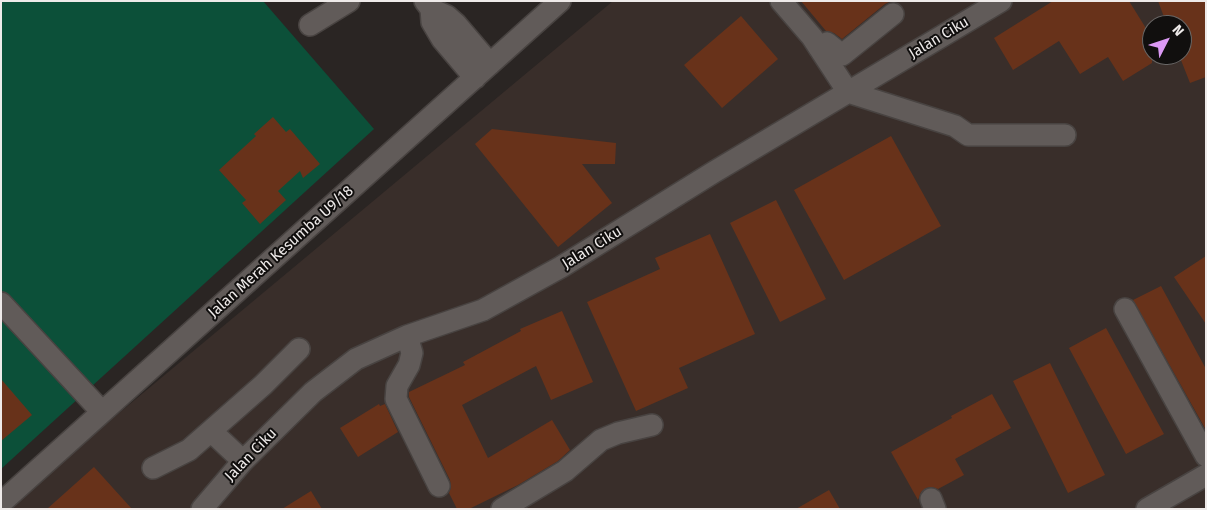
<!DOCTYPE html>
<style>
body{margin:0}
#map{position:relative;width:1207px;height:510px;overflow:hidden;background:#2a2523;font-family:"Fira Sans",sans-serif}
canvas{display:block}
.frame{position:absolute;inset:0;border:2px solid #eeeae9;pointer-events:none}
.north{position:absolute;left:1142px;top:15px;width:50px;height:50px;box-sizing:border-box;background:#110f0e;border:1px solid #696766;border-radius:50%;rotate:49deg;font-size:14px;font-weight:700;line-height:20px;text-align:center;color:#eeeae9}
.north::after{content:'';display:block;margin:auto;width:18px;height:22px;background:#dc99f4;clip-path:polygon(50% 0,100% 100%,50% 72%,0 100%)}
</style>
<div id="map">
<canvas width="1207" height="510"></canvas>
<div class="frame"></div>
<div class="north">N</div>
</div>
<script>
const ctx = document.querySelector('canvas').getContext('2d');
ctx.lineJoin = 'round';
function paint(path, color) { ctx.fillStyle = color; ctx.fill(path, 'evenodd'); }
const shape = rows => new Path2D(rows.map(r => 'M' + r).join(''));
function strokePath(path, color, width, dash) { ctx.strokeStyle = color; ctx.lineWidth = width; ctx.lineCap = dash ? 'butt' : 'round'; ctx.setLineDash(dash || []); ctx.stroke(path); }
function drawText(font, color, halo, rows, align = 'center') {
  ctx.font = font + ' "Fira Sans",sans-serif'; ctx.lineWidth = 4; ctx.setLineDash([]); ctx.textBaseline = 'middle'; ctx.strokeStyle = halo; ctx.fillStyle = color; for (const [text, x, y, turn = 0] of rows) {
    ctx.save(); ctx.translate(x, y); ctx.rotate((+turn || 0) * Math.PI / 180); ctx.textAlign = isNaN(turn) ? turn : align; if (halo) ctx.strokeText(text, 0, 0); ctx.fillText(text, 0, 0); ctx.restore();
  }
}
const built = shape([
 [613,1,1206,1,1206,509,4,509],
 [1152,25,1182,25,1182,55,1152,55]
]);
const green = shape([
 [1,1,263,1,374,129,1,469]
]);
const building = shape([
 [801,1,891,1,885,4,842,39,834,33,826,31],
 [1053,1,1129,1,1152,38,1152,63,1123,81,1108,57,1080,74,1059,41,1013,70,994,38],
 [1158,1,1206,1,1206,77,1190,83,1179,55,1182,55,1182,25,1167,25],
 [741,16,778,59,722,108,684,65],
 [273,117,286,132,290,129,320,164,303,178,300,171,278,191,286,200,260,224,242,203,246,200,219,170,256,136,254,134],
 [492,129,616,143,615,164,582,164,612,203,558,247,475,144],
 [891,136,941,226,844,280,794,190],
 [776,200,826,299,780,322,730,223],
 [710,234,755,334,679,368,688,388,636,411,587,302,660,269,655,258],
 [1206,256,1206,324,1174,277],
 [1161,286,1206,369,1206,430,1133,300],
 [562,311,593,382,551,400,536,366,462,405,488,458,552,420,570,450,558,461,518,485,469,509,457,509,449,493,451,487,450,480,409,397,409,392,465,365,463,362,521,331,520,329],
 [1106,328,1164,434,1126,454,1069,348],
 [1050,363,1105,475,1068,493,1013,381],
 [1,379,32,415,1,441],
 [992,394,1011,428,955,459,964,475,938,489,932,487,926,488,921,492,918,500,891,452,952,418,951,416],
 [379,404,380,406,385,404,398,432,358,457,340,428],
 [94,467,132,509,47,509],
 [829,490,840,509,796,509],
 [311,491,322,509,282,509]
]);
const minor = shape([
 [425,1,431,9,432,22,442,39,475,78],
 [781,1,812,37,848,92,955,126,968,135,1065,135],
 [431,9,447,16,456,24,490,64],
 [310,25,349,1],
 [819,48,827,43,842,55,893,14],
 [1,303,102,412],
 [1125,309,1206,456],
 [407,336,412,353,409,365,397,386,396,399,439,486],
 [211,431,243,461],
 [153,468,189,450,263,385,299,349],
 [931,499,935,509],
 [1,503,560,1],
 [202,509,243,461,313,392,356,359,407,336,483,310,561,267,714,172,1001,1],
 [502,509,565,471,601,440,618,433,652,425],
 [1147,509,1206,475]
]);
const streetNames = [
 ["Jalan Ciku",939,38,-31],
 ["Jalan Ciku",592,248,-32],
 ["Jalan Merah Kesumba U9/18",281,252,-42],
 ["Jalan Ciku",251,455,-46]
];
paint(built, '#392e2a');
paint(green, '#0c5039');
paint(building, '#68321a');
strokePath(minor, '#484341', 24);
strokePath(minor, '#615b59', 21);
drawText('15px', '#eeeae9', '#110f0e', streetNames);
</script>
